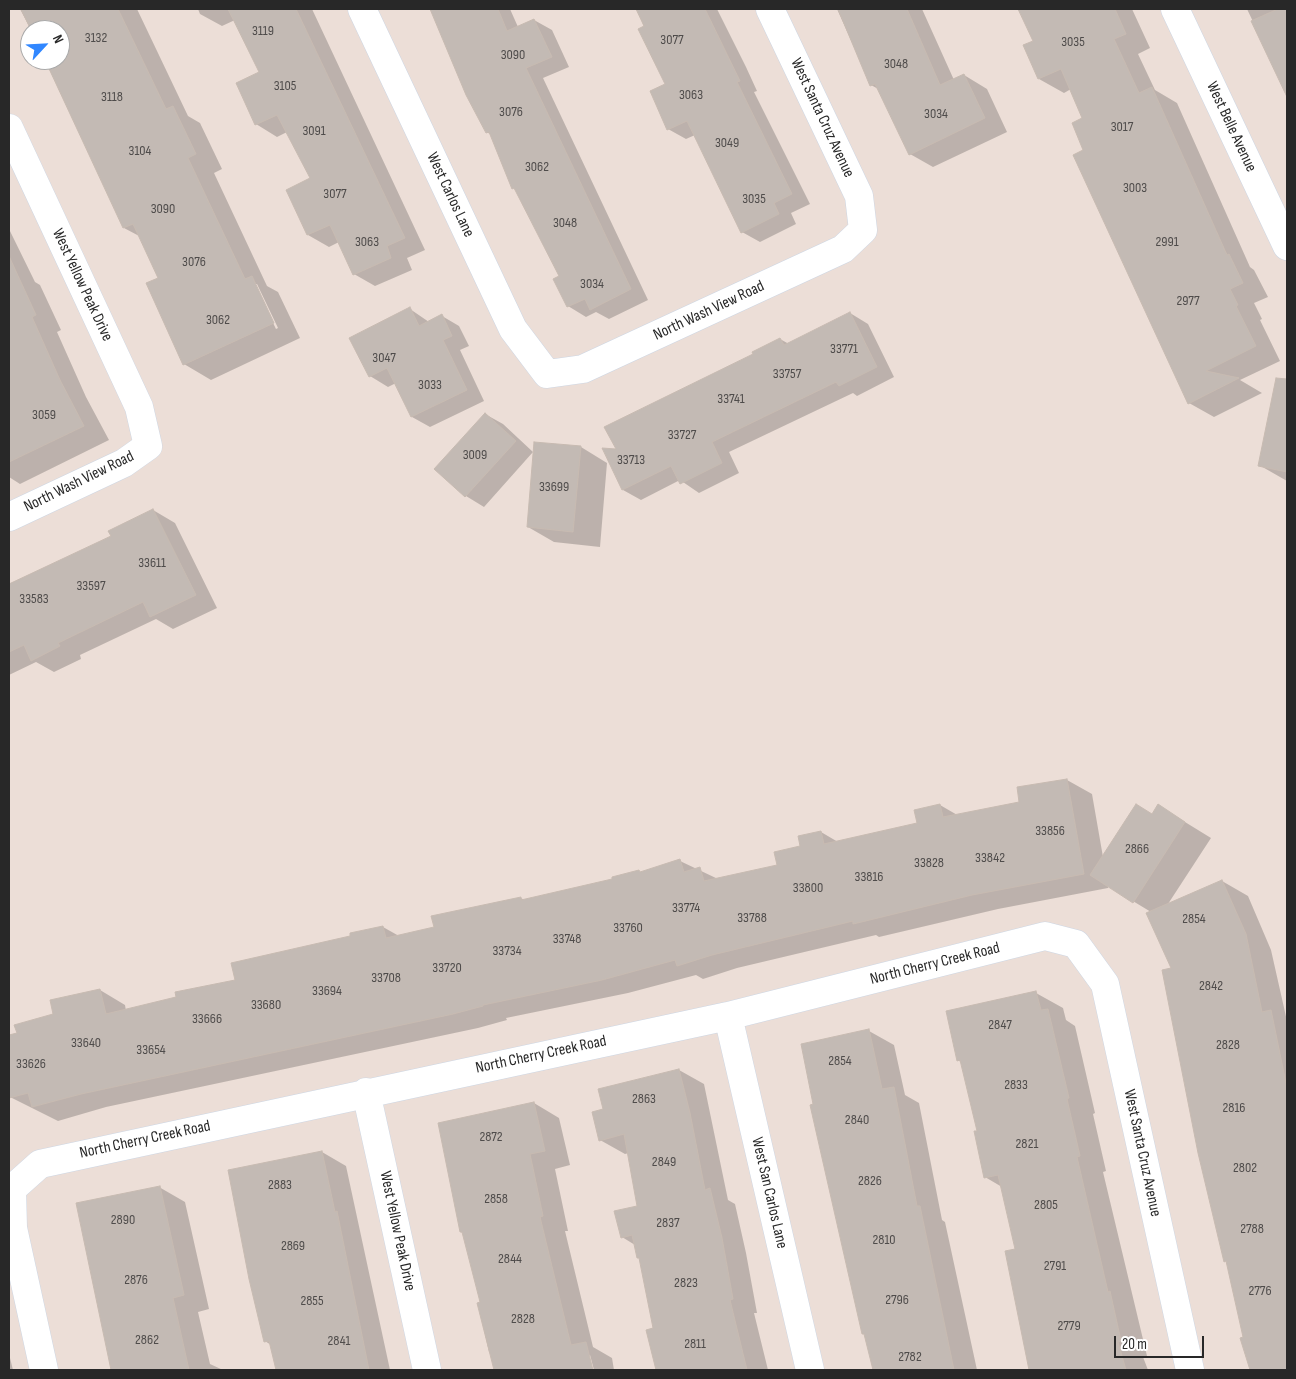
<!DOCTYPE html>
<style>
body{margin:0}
#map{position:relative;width:1296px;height:1379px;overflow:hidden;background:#ecded7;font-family:"Sofia Sans Condensed",sans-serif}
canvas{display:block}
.frame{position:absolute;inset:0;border:10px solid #282828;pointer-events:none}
.north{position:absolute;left:20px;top:20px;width:50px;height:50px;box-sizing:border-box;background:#fff;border:1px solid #a9a9a9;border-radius:50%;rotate:65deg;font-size:14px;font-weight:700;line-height:20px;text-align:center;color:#282828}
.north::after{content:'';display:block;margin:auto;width:18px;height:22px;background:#3187ff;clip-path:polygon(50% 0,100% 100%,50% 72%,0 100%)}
.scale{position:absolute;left:1114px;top:1336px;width:90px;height:22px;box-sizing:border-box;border:2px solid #282828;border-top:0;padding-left:6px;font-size:15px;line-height:18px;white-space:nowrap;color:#282828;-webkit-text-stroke:4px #fff;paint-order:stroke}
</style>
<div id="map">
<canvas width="1296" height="1379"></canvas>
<div class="frame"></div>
<div class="north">N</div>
<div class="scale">20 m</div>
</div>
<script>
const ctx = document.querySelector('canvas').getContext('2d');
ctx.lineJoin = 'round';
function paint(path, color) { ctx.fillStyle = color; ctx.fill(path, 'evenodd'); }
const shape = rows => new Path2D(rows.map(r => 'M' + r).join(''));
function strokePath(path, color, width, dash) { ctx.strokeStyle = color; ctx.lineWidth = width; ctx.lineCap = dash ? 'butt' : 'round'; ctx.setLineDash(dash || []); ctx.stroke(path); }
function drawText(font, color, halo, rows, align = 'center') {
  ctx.font = font + ' "Sofia Sans Condensed",sans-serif'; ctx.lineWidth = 4.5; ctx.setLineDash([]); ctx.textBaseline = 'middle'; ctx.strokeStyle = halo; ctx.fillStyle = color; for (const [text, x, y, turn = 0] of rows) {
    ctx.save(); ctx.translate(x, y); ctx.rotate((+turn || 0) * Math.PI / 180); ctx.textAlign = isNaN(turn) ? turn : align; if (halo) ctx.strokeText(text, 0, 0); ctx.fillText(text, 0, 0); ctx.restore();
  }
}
const shadow = shape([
 [20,9,137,9,188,116,200,123,222,169,214,173,267,286,278,292,300,338,211,380,184,364,159,279,141,237,124,228,45,60,60,60,60,30,31,30],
 [254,284,257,284,278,328,276,329],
 [198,9,312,9,425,250,407,258,412,270,375,286,354,274,339,242,329,247,308,235,312,179,287,132,277,137,256,124,260,73,235,20,222,26,200,14],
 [431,9,510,9,518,27,534,20,552,30,569,67,543,78,648,300,609,319,596,312,586,317,568,306,560,277,516,190,513,188,491,135,487,132,468,94],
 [637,9,717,9,746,67,757,91,754,92,810,204,791,213,796,224,760,242,742,232,695,135,686,139,668,129,667,84],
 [837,9,922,9,954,80,964,75,987,89,1007,132,933,167,910,154,880,90,871,85],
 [1019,9,1132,9,1150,48,1138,54,1155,90,1177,103,1250,267,1254,270,1268,297,1254,303,1262,319,1260,320,1280,361,1240,380,1262,393,1214,417,1189,403,1085,151,1084,119,1071,89,1064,93,1039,79,1034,42],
 [1247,9,1287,9,1287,93],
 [9,229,35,282,40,285,61,330,57,332,86,397,109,440,20,484,9,477],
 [410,309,429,322,442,316,459,326,469,346,460,350,484,401,430,427,412,417,396,383,388,387,370,376],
 [850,313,868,324,894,377,857,396,853,393,729,452,739,473,699,493,680,480,641,500,623,490,618,451,780,339,789,344],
 [1276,386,1287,393,1287,481,1259,465],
 [485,414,503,424,533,452,484,507,466,496,436,469],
 [581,447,607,463,600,547,554,542,528,527],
 [153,510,175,523,217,608,173,629,156,619,80,655,81,659,54,672,36,662,9,675,9,584,112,537],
 [1067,780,1092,794,1103,857,1153,815,1159,806,1211,838,1168,904,1222,881,1248,896,1271,950,1287,1021,1287,1370,1251,1370,1241,1339,1244,1338,1228,1262,1225,1261,1173,969,1151,912,1108,886,1108,888,998,909,879,937,876,935,737,968,703,979,696,975,628,993,506,1018,507,1020,478,1028,106,1107,58,1121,10,1097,9,1037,18,1034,100,990,125,1005,126,1011,236,981,352,937,383,927,399,936,435,928,521,898,524,900,641,873,680,861,718,879,779,866,821,832,838,842,919,824,940,805,959,816,1021,802],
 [1036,993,1063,1008,1066,1020,1075,1026,1095,1113,1093,1114,1106,1171,1103,1172,1147,1356,1143,1357,1148,1370,1031,1370,1006,1252,1016,1250,1002,1187,985,1177,978,1132,962,1063,958,1060],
 [869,1031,894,1045,905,1095,919,1103,942,1220,945,1222,977,1370,873,1370,866,1335,863,1333,815,1105],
 [679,1070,704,1084,728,1200,735,1204,746,1253,757,1313,754,1313,768,1370,657,1370,647,1330,654,1329,640,1259,635,1245,622,1237,638,1207,629,1153,625,1154,600,1140,605,1110],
 [534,1103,559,1118,570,1165,555,1169,568,1231,565,1231,593,1347,612,1358,614,1370,594,1370,590,1355,588,1355,591,1370,495,1370,491,1353,489,1352,478,1304,481,1303,463,1233,461,1232],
 [322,1152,346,1166,390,1370,277,1370,271,1345,265,1341],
 [159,1187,185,1202,209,1309,198,1312,210,1364,223,1370,113,1370,77,1204],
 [9,1354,13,1370,9,1370]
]);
const building = shape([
 [21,9,118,9,166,109,173,106,196,154,188,158,245,279,252,276,274,323,183,365,146,283,158,278,133,224,123,228,45,60,60,60,60,30,31,30,21,9],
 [228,9,296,9,405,238,387,246,391,258,353,275,330,225,307,235,286,190,310,178,277,115,255,125,236,83,259,72,228,9],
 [430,9,498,9,507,31,534,19,552,57,526,68,631,289,590,310,585,299,567,307,553,279,559,276,514,188,512,189,489,132,486,133,466,95,430,9],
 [636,9,705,9,740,81,737,82,792,194,774,203,779,214,741,233,687,121,667,130,650,91,665,84,638,29,644,26,636,9],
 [838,9,907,9,940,85,964,74,985,118,909,155,875,84,870,86,838,9],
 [1018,9,1115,9,1126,34,1114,39,1139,93,1152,87,1227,255,1229,254,1243,283,1230,289,1238,305,1236,306,1256,346,1206,371,1239,378,1188,404,1073,155,1083,150,1072,123,1082,118,1061,69,1038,79,1023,45,1033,41,1018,9],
 [1278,9,1287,9,1287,97,1251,21,1278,9],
 [9,256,36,315,32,317,60,380,84,426,9,462,9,256],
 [410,307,419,326,442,314,452,336,443,340,467,390,411,417,387,368,369,377,349,338,410,307],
 [850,312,877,367,839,386,836,382,712,442,722,463,680,484,671,466,622,490,602,448,616,449,604,427,753,354,752,352,780,338,784,345,850,312],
 [1276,378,1287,379,1287,472,1258,466,1276,378],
 [485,413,516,441,465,497,434,469,485,413],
 [534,442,581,446,573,532,527,527,534,442],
 [153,509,196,595,150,617,143,602,58,643,60,646,31,661,24,645,9,652,9,584,111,536,108,531,153,509],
 [1067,779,1084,874,972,895,853,924,853,921,712,955,677,966,675,960,602,980,483,1005,483,1006,453,1014,81,1094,32,1107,28,1093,9,1098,9,1035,17,1033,14,1025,53,1014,50,1000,100,989,106,1014,176,997,175,992,235,980,231,963,350,936,350,933,383,926,386,938,434,927,431,916,521,897,521,900,612,879,612,877,639,870,640,872,680,859,684,872,700,867,704,881,777,865,774,852,800,846,798,836,821,831,824,844,917,823,914,810,940,804,943,817,1019,802,1017,787,1067,779],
 [1136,804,1152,814,1158,804,1185,822,1133,903,1090,875,1136,804],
 [1222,880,1246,934,1262,1012,1271,1010,1287,1088,1287,1370,1250,1370,1240,1338,1243,1337,1226,1261,1224,1262,1198,1153,1162,970,1171,968,1146,913,1222,880],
 [1036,991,1041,1010,1048,1009,1069,1098,1067,1099,1080,1156,1077,1157,1108,1292,1110,1291,1121,1341,1118,1342,1126,1370,1029,1370,1005,1251,1015,1249,998,1175,984,1178,974,1131,977,1131,960,1060,957,1061,946,1011,1036,991],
 [869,1029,882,1089,894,1087,917,1206,920,1206,954,1370,873,1370,864,1334,862,1334,810,1105,813,1104,801,1044,869,1029],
 [679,1069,690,1113,705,1190,710,1188,722,1238,733,1299,730,1300,747,1370,656,1370,646,1330,653,1328,639,1258,637,1258,632,1235,621,1238,614,1211,637,1206,624,1134,599,1141,592,1112,603,1109,598,1089,679,1069],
 [534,1102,545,1151,530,1154,543,1216,540,1217,571,1345,586,1342,593,1370,494,1370,477,1303,480,1302,462,1232,460,1232,438,1123,534,1102],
 [322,1151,335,1212,337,1211,369,1370,276,1370,269,1341,264,1342,249,1279,228,1170,322,1151],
 [160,1186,184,1295,173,1298,189,1370,111,1370,76,1203,160,1186]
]);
const minor = shape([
 [362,9,513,329,547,374,583,369,843,249,863,230,859,196,770,9],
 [1175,9,1287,246],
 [9,128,139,407,148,446,124,463,9,517],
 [728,1016,810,1370],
 [366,1092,427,1370],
 [44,1370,13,1228,12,1189,40,1164,728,1016,1045,936,1076,944,1105,984,1190,1370]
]);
const numberNames = [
 ["3119",263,31],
 ["3132",96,38],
 ["3077",672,40],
 ["3035",1073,42],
 ["3090",513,55],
 ["3048",896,64],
 ["3105",285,86],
 ["3063",691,95],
 ["3118",112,97],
 ["3076",511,112],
 ["3034",936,114],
 ["3017",1122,127],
 ["3091",314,131],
 ["3049",727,143],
 ["3104",140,151],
 ["3062",537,167],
 ["3003",1135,188],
 ["3077",335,194],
 ["3035",754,199],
 ["3090",163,209],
 ["3048",565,223],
 ["3063",367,242],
 ["2991",1167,242],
 ["3076",194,262],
 ["3034",592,284],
 ["2977",1188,301],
 ["3062",218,320],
 ["33771",844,349],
 ["3047",384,358],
 ["33757",787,374],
 ["3033",430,385],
 ["33741",731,399],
 ["3059",44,415],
 ["33727",682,435],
 ["3009",475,455],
 ["33713",631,460],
 ["33699",554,487],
 ["33611",152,563],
 ["33597",91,586],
 ["33583",34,599],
 ["33856",1050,831],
 ["2866",1137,849],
 ["33842",990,858],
 ["33828",929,863],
 ["33816",869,877],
 ["33800",808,888],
 ["33774",686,908],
 ["33788",752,918],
 ["2854",1194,919],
 ["33760",628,928],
 ["33748",567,939],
 ["33734",507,951],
 ["33720",447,968],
 ["33708",386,978],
 ["2842",1211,986],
 ["33694",327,991],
 ["33680",266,1005],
 ["33666",207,1019],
 ["2847",1000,1025],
 ["33640",86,1043],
 ["2828",1228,1045],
 ["33654",151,1050],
 ["2854",840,1061],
 ["33626",31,1064],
 ["2833",1016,1085],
 ["2863",644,1099],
 ["2816",1234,1108],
 ["2840",857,1120],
 ["2872",491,1137],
 ["2821",1027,1144],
 ["2849",664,1162],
 ["2802",1245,1168],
 ["2826",870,1181],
 ["2883",280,1185],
 ["2858",496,1199],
 ["2805",1046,1205],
 ["2890",123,1220],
 ["2837",668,1223],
 ["2788",1252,1229],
 ["2810",884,1240],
 ["2869",293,1246],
 ["2844",510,1259],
 ["2791",1055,1266],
 ["2876",136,1280],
 ["2823",686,1283],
 ["2776",1260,1291],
 ["2796",897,1300],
 ["2855",312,1301],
 ["2828",523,1319],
 ["2779",1069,1326],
 ["2862",147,1340],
 ["2841",339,1341],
 ["2811",695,1344],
 ["2782",910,1357]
];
const streetNames = [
 ["West Santa Cruz Avenue",822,118,65],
 ["West Belle Avenue",1231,127,65],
 ["West Carlos Lane",450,195,65],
 ["West Yellow Peak Drive",82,285,65],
 ["North Wash View Road",709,311,-25],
 ["North Wash View Road",79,482,-26],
 ["North Cherry Creek Road",935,964,-14],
 ["North Cherry Creek Road",541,1055,-12],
 ["North Cherry Creek Road",145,1140,-12],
 ["West Santa Cruz Avenue",1142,1153,78],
 ["West San Carlos Lane",769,1193,77],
 ["West Yellow Peak Drive",397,1231,78]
];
paint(shadow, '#0003');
paint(building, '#c3bab4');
strokePath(building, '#c7bab1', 1);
strokePath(minor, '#cdd6e3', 29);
strokePath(minor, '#fff', 28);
drawText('14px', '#4f4c4b', null, numberNames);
drawText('16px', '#282828', '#fff', streetNames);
</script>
